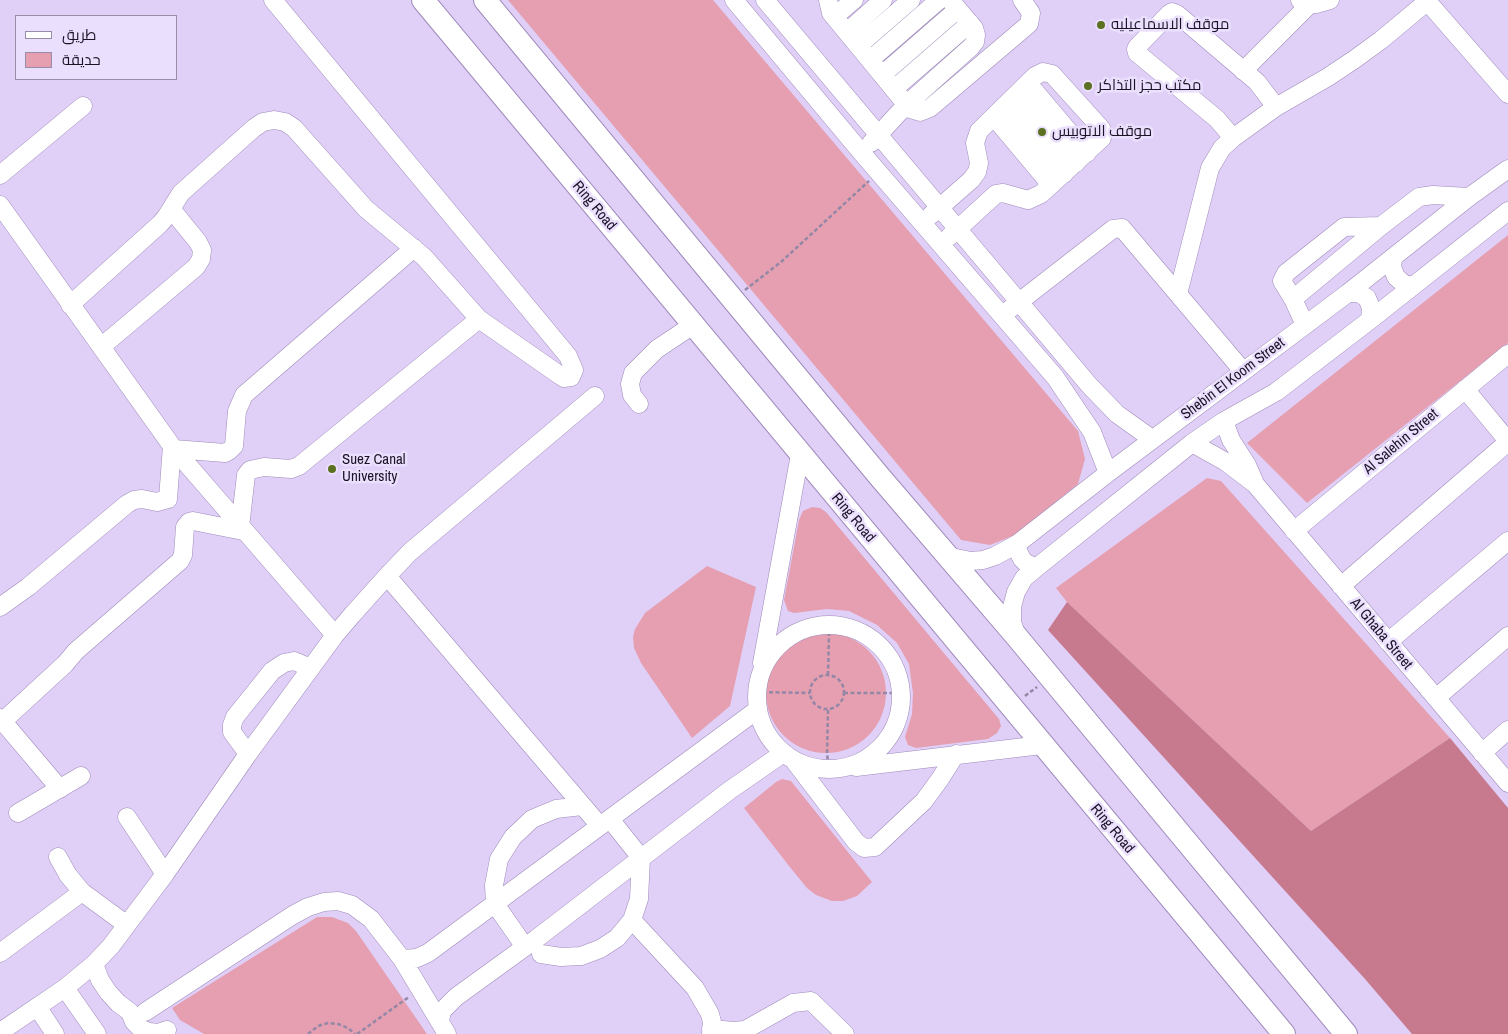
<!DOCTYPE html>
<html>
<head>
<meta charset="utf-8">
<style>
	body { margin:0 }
	#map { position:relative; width:1508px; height:1034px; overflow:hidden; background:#e0d0f8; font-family:"Archivo Narrow",Cairo,sans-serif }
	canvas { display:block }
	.legend { position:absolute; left:15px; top:15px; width:162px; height:65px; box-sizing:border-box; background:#ebdffe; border:1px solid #988da7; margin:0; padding:6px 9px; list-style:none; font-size:15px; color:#1b1325 }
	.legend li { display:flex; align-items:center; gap:10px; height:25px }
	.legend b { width:25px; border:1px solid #988da7 }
</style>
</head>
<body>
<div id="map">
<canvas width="1508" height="1034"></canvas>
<ul class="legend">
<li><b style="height:6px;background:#fff"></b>طريق</li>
<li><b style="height:14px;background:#e59fb0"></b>حديقة</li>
</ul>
</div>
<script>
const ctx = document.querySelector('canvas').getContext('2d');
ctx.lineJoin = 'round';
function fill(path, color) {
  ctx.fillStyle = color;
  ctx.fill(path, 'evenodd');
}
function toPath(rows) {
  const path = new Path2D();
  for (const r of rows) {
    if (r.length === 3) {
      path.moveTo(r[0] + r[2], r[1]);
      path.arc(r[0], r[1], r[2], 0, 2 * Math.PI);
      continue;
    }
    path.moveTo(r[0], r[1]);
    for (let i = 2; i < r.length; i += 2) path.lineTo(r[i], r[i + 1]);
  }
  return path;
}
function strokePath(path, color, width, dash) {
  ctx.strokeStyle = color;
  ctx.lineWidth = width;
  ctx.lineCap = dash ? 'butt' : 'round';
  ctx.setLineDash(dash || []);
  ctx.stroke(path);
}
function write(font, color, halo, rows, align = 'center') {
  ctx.font = font + ' "Archivo Narrow",Cairo,sans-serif';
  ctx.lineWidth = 5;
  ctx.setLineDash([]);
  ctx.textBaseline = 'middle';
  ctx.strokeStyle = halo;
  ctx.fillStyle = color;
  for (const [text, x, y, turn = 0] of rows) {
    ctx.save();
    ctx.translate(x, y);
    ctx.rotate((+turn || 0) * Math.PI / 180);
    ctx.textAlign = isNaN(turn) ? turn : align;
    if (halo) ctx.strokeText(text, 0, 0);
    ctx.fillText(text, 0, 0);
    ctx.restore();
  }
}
fill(toPath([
	[508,0,713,0,1078,431,1085,459,1078,484,1015,535,990,545,961,540],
	[1508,235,1508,343,1307,503,1247,443],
	[1207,478,1221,481,1450,738,1311,831,1067,602,1056,588],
	[812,507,820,508,826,512,999,719,1001,726,997,733,988,739,916,748,908,745,905,737,912,714,913,693,909,664,897,643,877,625,849,611,827,609,794,613,788,611,784,600,799,520,803,511],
	[707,566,756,587,730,706,692,738,641,663,634,648,633,637,635,629,645,613],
	[826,693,60],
	[782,779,791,781,872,882,857,896,843,901,832,901,816,895,807,888,789,866,744,808,776,782],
	[317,917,332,917,348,923,356,931,427,1034,204,1034,180,1020,172,1008]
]), '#e59fb0');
fill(toPath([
	[1067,602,1311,831,1450,738,1508,808,1508,1034,1412,1034,1365,979,1048,630]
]), '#c7798e');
const minor = toPath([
	[734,0,861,152,1055,377,1092,432,1108,473],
	[765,0,1089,385,1117,414,1152,439],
	[828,0,831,13,910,109,920,112,930,108,1029,24,1031,13,1022,0],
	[1300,0,1316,4,1330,0],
	[1427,1,1508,94],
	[834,17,854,0],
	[847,32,883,0],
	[858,46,911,0],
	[870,60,939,0],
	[1243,71,1310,4],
	[882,75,958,9],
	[1028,83,1087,153],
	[894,89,970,23],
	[1016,95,1076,163],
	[1005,106,1064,174],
	[994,117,1051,185],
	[1233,138,1217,119,1137,53,1136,49,1138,46,1169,14,1172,12,1177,14,1257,82,1276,107],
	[871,143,906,105,971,47,975,42,976,35,974,28,950,0],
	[0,175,83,106],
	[0,205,174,449,335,635],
	[931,215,971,180,977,172,979,163,975,143,979,131,1035,76,1043,72,1052,74,1099,126,1102,130,1102,138,1041,194,1028,200,1003,193,996,194,950,236],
	[1393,258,1392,267,1396,277,1404,284,1413,286],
	[1348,293,1359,293,1367,298,1371,308,1370,320],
	[1178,294,1210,168,1222,148,1233,138,1276,107,1328,77,1355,59,1381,40,1429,0],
	[1293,299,1282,281,1286,273,1344,227,1381,226],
	[70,305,160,224,166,217,181,193,254,128,263,122,274,120,285,122,294,128,366,209,424,257,479,319,558,374,564,378,571,377,574,370,568,356,273,0],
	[1010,309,1113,229,1122,228,1243,371],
	[1305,325,1293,299,1381,226,1419,197,1433,195,1469,197],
	[101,347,196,267,201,259,202,250,198,242,172,210],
	[1465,389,1508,441],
	[639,404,632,395,630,384,633,373,657,349,693,325],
	[1224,421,1231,440,1247,465,1254,481],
	[1192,443,1226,462,1255,484,1508,783],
	[174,449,225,453,230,450,234,446,237,411,244,395,414,248],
	[240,527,246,475,250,470,264,467,291,469,299,466,479,319],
	[1294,531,1508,354],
	[1017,544,1017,549,1022,559,1026,563,1036,568],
	[946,556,971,561,983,560,995,556,1017,544,1108,473,1348,293,1469,197,1508,169],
	[387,576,600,826],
	[1341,586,1508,442],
	[0,607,28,587,127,504,134,500,142,499,157,502,168,499,172,446],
	[829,697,72],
	[1017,637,1012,622,1012,607,1016,592,1024,578,1036,568,1192,443,1224,421,1276,392,1370,320,1508,211],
	[1388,642,1508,541],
	[762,663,800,454],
	[1436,698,1508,636],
	[0,718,60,789],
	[3,721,65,664,76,651,180,561,183,555,185,527,189,522,193,521,243,531],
	[1482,753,1508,730],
	[248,754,232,732,232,725,235,717,272,671,284,663,294,661,311,668],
	[795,762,856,842,864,848,875,847,924,801,940,779,956,754],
	[856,767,1042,745],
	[18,813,81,776],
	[127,817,165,874],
	[58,857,68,875,82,892,127,925],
	[632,920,695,988,710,1014,712,1022,711,1034],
	[525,947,495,904,494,885,499,859,513,837,532,819,556,809,582,806],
	[0,953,82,892],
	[541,954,561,957,581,956,600,949,617,938,632,920,639,899,641,858,610,819],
	[402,959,417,958,428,953,757,710],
	[94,964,100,980,108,992,118,1003,130,1012,134,1022,141,1029,149,1032,159,1033,167,1030],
	[65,988,97,1034],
	[38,1008,55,1034],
	[145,1012,293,915,308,907,324,902,338,901,352,905,371,919,402,959,447,1034],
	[440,1021,442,1011,456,997,536,939,730,790,782,754],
	[711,1029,734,1031,745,1030,793,1003,811,1001,845,1034],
	[0,1032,65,988,94,964,111,946,165,874,248,754,335,635,352,615,387,576,410,552,595,396]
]);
const major = toPath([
	[423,0,1284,1034],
	[485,0,879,476,1017,637,1346,1034]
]);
strokePath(minor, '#9e8ab9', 19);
strokePath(major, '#9e8ab9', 24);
strokePath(toPath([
	[745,290,781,262,869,181],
	[827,692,17],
	[828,675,829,633,835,625],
	[756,692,810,693],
	[844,693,901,693],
	[1025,696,1037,687],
	[828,710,827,754,829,770],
	[308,1034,318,1026,328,1023,338,1024,348,1028,355,1034],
	[357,1034,409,997]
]), '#9487a6', 2.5, [4, 2.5]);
strokePath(minor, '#fff', 18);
strokePath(major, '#fff', 22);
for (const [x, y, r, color] of [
	[1101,25,5,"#5b7121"],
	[1088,86,5,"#5b7121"],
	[1042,132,5,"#5b7121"],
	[332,469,5,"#5b7121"]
]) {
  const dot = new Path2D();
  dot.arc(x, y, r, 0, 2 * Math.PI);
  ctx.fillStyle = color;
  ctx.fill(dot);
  strokePath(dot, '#ebdffe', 2);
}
write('15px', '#1b1325', '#ebdffe', [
	["موقف الاسماعيليه",1111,25],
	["مكتب حجز التذاكر",1098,86],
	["موقف الاتوبيس",1052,132],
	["Suez Canal",342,460],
	["University",342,477]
], 'left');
write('15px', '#1b1325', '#ebdffe', [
	["Ring Road",594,206,50],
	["Shebin El Koom Street",1233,379,-37],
	["Al Salehin Street",1401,442,-40],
	["Ring Road",853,518,50],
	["Al Ghaba Street",1381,634,50],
	["Ring Road",1112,829,50]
]);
</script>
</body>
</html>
